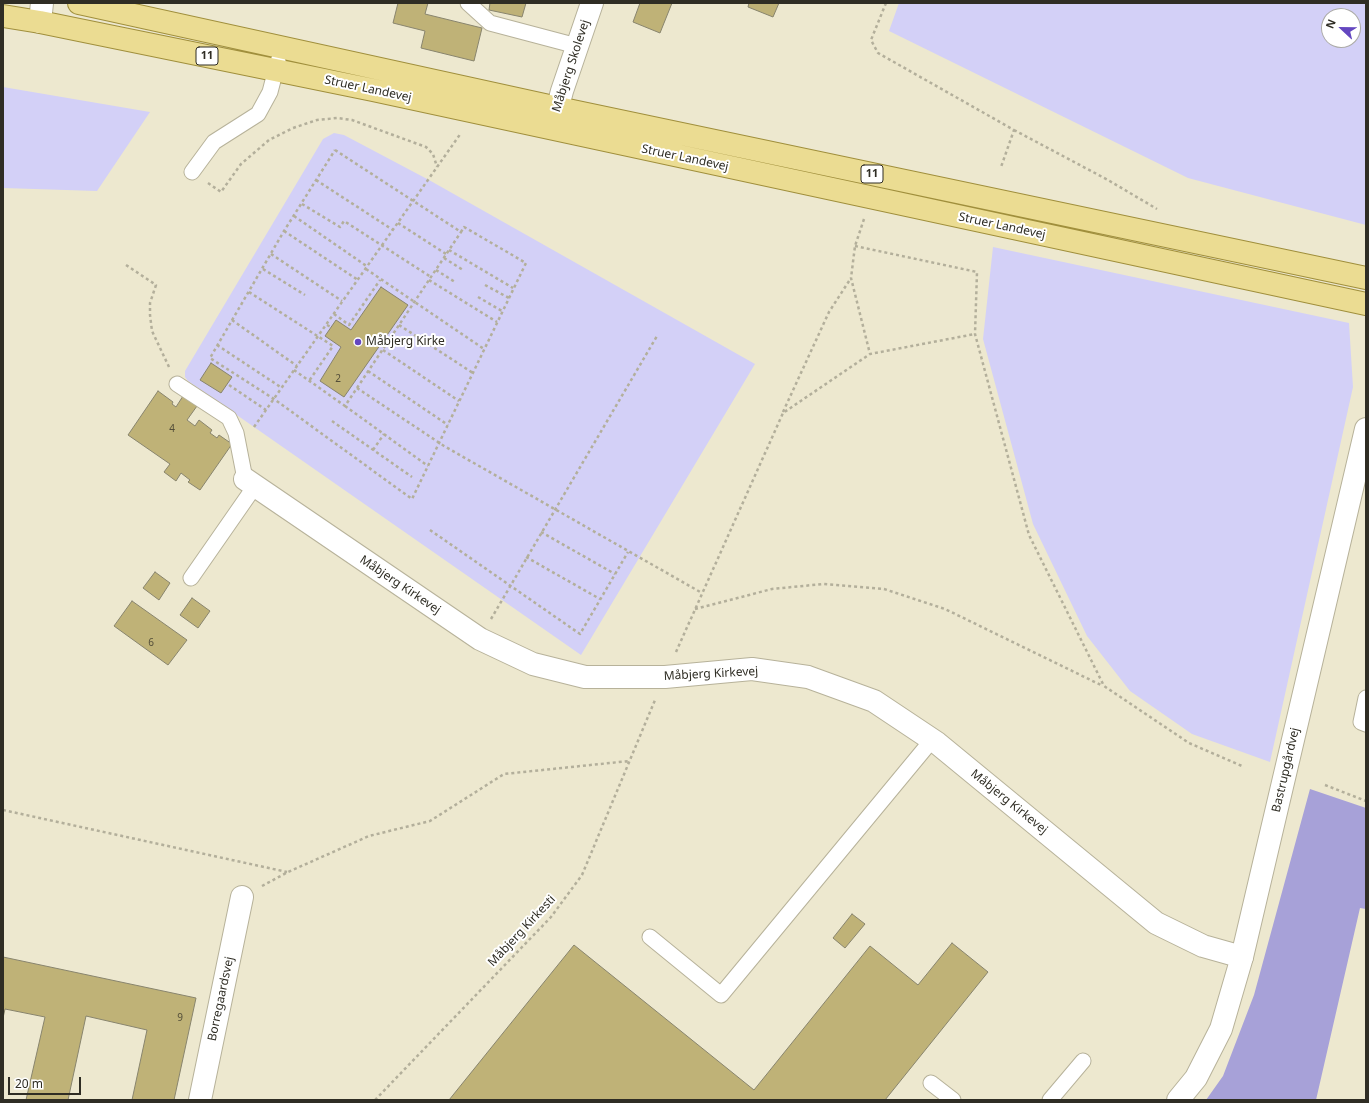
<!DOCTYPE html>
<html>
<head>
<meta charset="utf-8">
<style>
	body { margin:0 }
	#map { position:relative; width:1369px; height:1103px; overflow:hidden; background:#ede8cf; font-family:"Noto Sans",sans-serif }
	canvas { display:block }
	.frame { position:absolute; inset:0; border:4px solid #2f2d24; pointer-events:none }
	.north { position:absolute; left:1321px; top:8px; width:40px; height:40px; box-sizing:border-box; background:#fff; border:1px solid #acaba7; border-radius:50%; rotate:292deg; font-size:11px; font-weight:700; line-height:16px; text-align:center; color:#2f2d24 }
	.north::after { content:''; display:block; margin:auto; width:14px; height:18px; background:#6447c0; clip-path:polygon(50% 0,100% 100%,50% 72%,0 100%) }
	.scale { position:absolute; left:8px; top:1077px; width:73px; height:18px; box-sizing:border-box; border:2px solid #2f2d24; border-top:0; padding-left:5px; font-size:12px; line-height:14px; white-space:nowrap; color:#2f2d24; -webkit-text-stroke:3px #fff; paint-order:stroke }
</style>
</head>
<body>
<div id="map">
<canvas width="1369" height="1103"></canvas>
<div class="frame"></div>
<div class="north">N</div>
<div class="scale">20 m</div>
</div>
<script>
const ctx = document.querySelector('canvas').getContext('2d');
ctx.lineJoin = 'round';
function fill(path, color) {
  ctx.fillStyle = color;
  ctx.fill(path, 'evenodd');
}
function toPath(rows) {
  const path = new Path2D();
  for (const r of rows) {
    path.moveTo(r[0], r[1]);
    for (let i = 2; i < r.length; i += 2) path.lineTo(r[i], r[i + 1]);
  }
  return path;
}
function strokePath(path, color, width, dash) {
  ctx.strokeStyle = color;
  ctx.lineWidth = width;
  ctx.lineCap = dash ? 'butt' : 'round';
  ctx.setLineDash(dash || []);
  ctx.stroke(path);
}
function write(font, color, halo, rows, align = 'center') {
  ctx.font = font + ' "Noto Sans",sans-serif';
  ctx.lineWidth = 4;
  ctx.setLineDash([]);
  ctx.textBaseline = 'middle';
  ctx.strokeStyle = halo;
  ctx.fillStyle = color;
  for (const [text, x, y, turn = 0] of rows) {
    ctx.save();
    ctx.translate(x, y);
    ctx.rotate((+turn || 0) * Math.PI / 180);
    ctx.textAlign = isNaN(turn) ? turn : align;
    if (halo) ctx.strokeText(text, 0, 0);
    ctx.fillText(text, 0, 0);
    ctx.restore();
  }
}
fill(toPath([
	[899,3,1366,3,1366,225,1188,178,889,31],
	[1329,16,1353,16,1353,40,1329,40],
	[3,87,150,112,97,191,3,188],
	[334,133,344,135,429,180,755,364,581,655,188,381,185,377,185,371,323,139],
	[993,247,1349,323,1353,387,1270,762,1192,734,1130,691,1087,636,1033,524,983,339]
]), '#d3d0f7');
fill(toPath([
	[1310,789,1366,808,1366,909,1360,908,1316,1100,1206,1100,1223,1076,1254,995]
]), '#a7a1d8');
const building = toPath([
	[398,3,428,3,425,14,482,28,474,61,421,48,425,31,393,23,398,3],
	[490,3,526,3,522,17,489,10,490,3],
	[640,3,672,3,660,33,633,22,640,3],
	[749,3,779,3,773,17,748,7,749,3],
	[381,287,408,305,344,397,320,381,341,347,325,336,336,320,351,330,381,287],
	[211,363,232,377,221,393,200,380,211,363],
	[158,391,173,402,172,404,176,407,183,396,197,406,187,420,195,426,199,420,212,430,210,433,217,438,219,435,232,444,200,490,188,482,190,480,181,473,176,481,164,472,170,464,128,435,158,391],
	[155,572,170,583,159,600,143,588,155,572],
	[192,598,210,611,198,628,180,615,192,598],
	[132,601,187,640,168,665,114,626,132,601],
	[852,914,865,924,845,948,833,938,852,914],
	[952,943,988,972,885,1100,449,1100,574,945,754,1090,870,946,918,985,952,943],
	[3,957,196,998,174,1100,132,1100,147,1030,86,1016,68,1100,26,1100,45,1017,5,1009,3,1018,3,957]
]);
fill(building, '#bfb277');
strokePath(building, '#88846d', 1);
const service = toPath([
	[468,3,490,23,577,46],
	[192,172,214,142,258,114,270,92,278,61],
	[177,384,229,418,236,433,245,479],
	[191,578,255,486],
	[1366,698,1361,722,1366,724],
	[650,937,721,995,932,740],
	[931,1083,953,1100],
	[1050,1100,1083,1061]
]);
const minor = toPath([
	[40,22,42,3],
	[553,126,562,91,592,3],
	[245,479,480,639,533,664,585,677,665,677,752,669,808,677,874,701,937,743,1156,923,1203,946,1242,957],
	[200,1100,242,897]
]);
const tertiary = toPath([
	[1178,1100,1196,1078,1221,1029,1242,957,1366,429]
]);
const primary = toPath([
	[79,3,558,108,1366,278],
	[3,16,40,22,373,90,1366,304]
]);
strokePath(service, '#b7b29a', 17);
strokePath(minor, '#b7b29a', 24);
strokePath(tertiary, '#b7b29a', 24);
strokePath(primary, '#a08f3c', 24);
strokePath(toPath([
	[886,3,871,40,878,53,1014,130,1001,167],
	[1014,130,1108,180,1157,209],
	[335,150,461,232,464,227,526,263,412,499,274,399,210,358,284,231,335,150],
	[316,180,393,230],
	[208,183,221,192,241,164,269,140,293,128,317,120,337,118,352,120,426,147,433,154,437,167],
	[302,204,340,227,344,221,431,277],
	[294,216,368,267],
	[864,219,855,246,851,278,870,354],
	[398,223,446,254],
	[284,231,358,280],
	[855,246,977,272,975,334,1029,535,1104,686,1189,743,1242,766],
	[449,250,513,288],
	[271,254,342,301],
	[444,258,463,270],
	[126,265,156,285,150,303,150,315,152,331,169,367],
	[263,269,305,295],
	[366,269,484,349],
	[436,270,455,282],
	[429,280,497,322],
	[485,285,509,298],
	[249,292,333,346,309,381],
	[478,297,502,311],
	[334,314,349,325,380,280],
	[232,320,297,366],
	[327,325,331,327],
	[399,325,473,373],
	[217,345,282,388],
	[383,350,459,401],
	[294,370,345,406,357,388,444,446,702,593],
	[368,371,448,425],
	[229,385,266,410],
	[357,388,461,232],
	[345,406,428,466],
	[783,412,829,312,851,278],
	[332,421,412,477],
	[254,427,461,133],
	[373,450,384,434],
	[430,530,580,634,628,552],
	[541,532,615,574],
	[526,557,600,599],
	[695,609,772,589,823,584,884,589,945,609,1103,686],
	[491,619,657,336],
	[676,652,783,413,870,354,975,334],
	[1325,785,1366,801],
	[3,810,287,872],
	[262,886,288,872,369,836,430,821,504,774,629,761],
	[375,1100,551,917,582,875,655,700]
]), '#b3af9b', 2.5, [3, 3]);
strokePath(service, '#fff', 15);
strokePath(minor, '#fff', 22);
strokePath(tertiary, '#fff', 22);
strokePath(primary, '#ebdc92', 22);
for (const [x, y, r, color] of [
	[358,342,4,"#6447c0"]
]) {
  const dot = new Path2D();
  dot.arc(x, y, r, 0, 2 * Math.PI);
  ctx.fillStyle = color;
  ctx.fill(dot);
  strokePath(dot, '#fff', 1.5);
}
write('10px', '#534e39', null, [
	["2",338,379],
	["4",172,429],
	["6",151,643],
	["9",180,1018]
]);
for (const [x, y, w] of [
	[207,56,22],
	[872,174,22]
]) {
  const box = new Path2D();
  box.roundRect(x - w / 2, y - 9, w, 18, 3);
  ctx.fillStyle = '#fff';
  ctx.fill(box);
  strokePath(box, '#2f2d24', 1);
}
write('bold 11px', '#2f2d24', null, [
	["11",207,56],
	["11",872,174]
]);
write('12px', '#2f2d24', '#fff', [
	["Måbjerg Skolevej",571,66,-72],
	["Struer Landevej",368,89,12],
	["Struer Landevej",685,158,12],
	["Struer Landevej",1002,226,12],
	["Måbjerg Kirkevej",400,585,34],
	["Måbjerg Kirkevej",711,674,-3],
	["Bastrupgårdvej",1286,770,-77],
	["Måbjerg Kirkevej",1009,802,39],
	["Måbjerg Kirkesti",522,931,-47],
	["Borregaardsvej",221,999,-78]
]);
write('12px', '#2f2d24', '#fff', [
	["Måbjerg Kirke",366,342]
], 'left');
</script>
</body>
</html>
